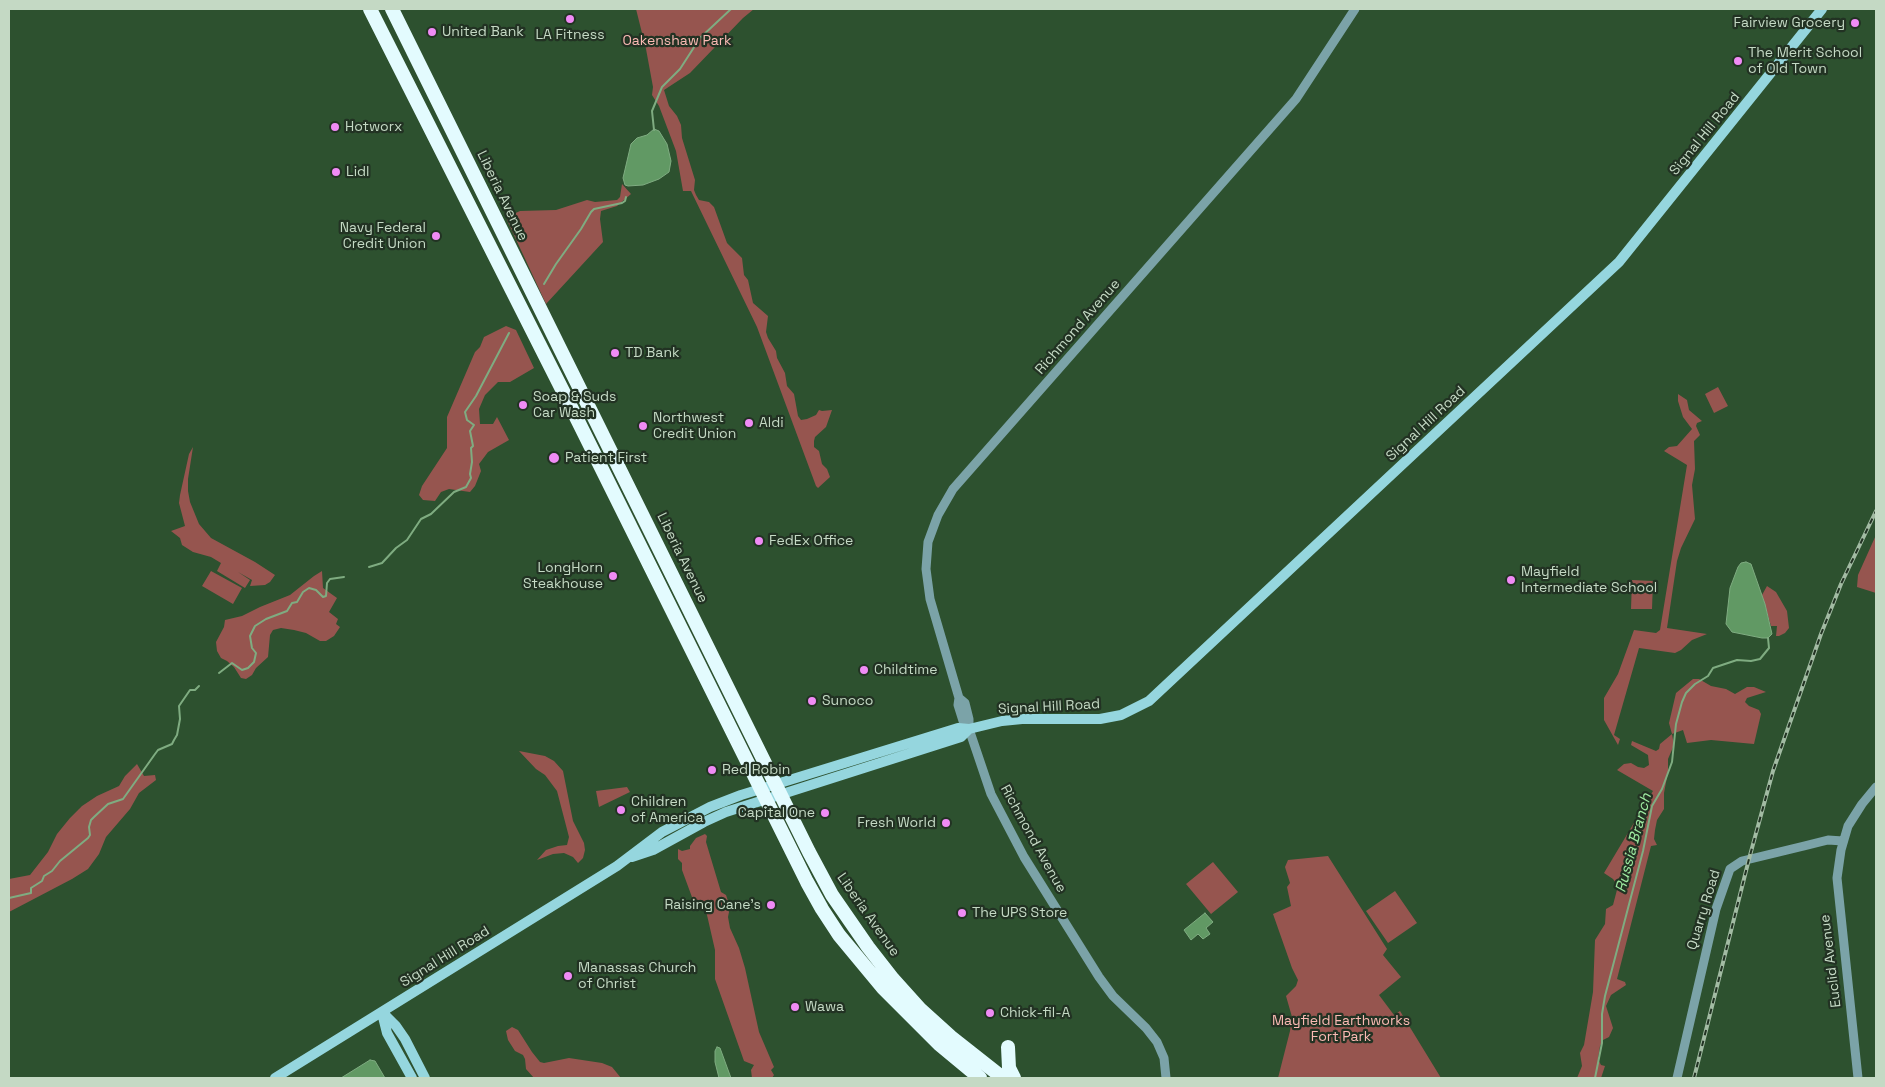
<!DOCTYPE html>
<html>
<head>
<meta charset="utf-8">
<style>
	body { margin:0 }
	#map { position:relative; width:1885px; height:1087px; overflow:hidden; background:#2d512f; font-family:"Space Grotesk",sans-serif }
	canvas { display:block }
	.frame { position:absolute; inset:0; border:10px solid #c4d9c4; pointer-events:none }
</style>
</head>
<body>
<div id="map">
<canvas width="1885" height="1087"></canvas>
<div class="frame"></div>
</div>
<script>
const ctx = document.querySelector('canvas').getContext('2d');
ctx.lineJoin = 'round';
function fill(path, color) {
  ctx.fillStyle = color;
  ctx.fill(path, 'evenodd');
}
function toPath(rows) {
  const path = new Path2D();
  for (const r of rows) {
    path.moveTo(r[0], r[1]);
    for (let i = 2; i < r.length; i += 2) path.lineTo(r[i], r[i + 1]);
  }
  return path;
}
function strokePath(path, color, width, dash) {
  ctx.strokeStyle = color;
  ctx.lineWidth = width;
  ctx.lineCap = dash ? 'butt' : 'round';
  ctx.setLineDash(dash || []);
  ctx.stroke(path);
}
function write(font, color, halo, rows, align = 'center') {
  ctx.font = font + ' "Space Grotesk",sans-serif';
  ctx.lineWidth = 4.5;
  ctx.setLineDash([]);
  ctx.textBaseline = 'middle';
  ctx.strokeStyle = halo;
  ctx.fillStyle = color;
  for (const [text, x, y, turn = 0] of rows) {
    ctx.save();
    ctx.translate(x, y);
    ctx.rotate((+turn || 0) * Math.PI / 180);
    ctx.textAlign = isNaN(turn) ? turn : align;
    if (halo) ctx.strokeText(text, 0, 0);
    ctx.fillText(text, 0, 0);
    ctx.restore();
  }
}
fill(toPath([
	[636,9,754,9,743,18,690,73,664,90,669,106,677,116,681,125,682,138,695,180,694,190,696,195,699,200,709,202,714,207,727,243,742,258,744,275,748,280,753,303,768,316,766,332,768,338,776,351,777,358,785,373,787,386,794,394,798,416,801,420,807,419,816,415,819,410,822,411,832,410,826,427,815,437,814,441,814,447,819,451,822,464,827,469,830,477,818,488,816,486,757,327,691,191,683,191,676,151,659,106,652,95,653,87,646,49],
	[622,184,631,194,617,206,601,211,600,219,603,242,546,304,507,220,509,216,520,211,556,210,587,200,595,202,617,200,620,197],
	[506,326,516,330,534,368,510,382,498,382,485,395,479,409,480,424,493,424,497,417,509,440,488,452,479,464,481,471,475,486,470,492,449,489,441,492,435,501,423,500,419,495,422,486,447,448,447,417,475,352,480,347,484,337],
	[1718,387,1728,406,1714,413,1705,394],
	[1678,394,1687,400,1689,410,1702,421,1697,423,1696,426,1700,435,1694,441,1695,469,1692,485,1695,519,1681,548,1677,561,1667,628,1707,634,1692,640,1681,650,1675,653,1639,648,1614,735,1620,739,1618,745,1604,720,1604,698,1618,674,1634,630,1656,633,1660,630,1687,465,1664,451,1669,447,1677,446,1692,429,1683,417,1678,401],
	[193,447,188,479,188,491,190,502,199,524,211,538,255,562,275,575,270,582,265,585,250,586,252,580,238,572,250,580,245,588,217,571,221,563,211,557,193,552,182,545,180,538,171,531,185,526,179,503,180,495,189,454],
	[1876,535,1876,593,1857,587,1858,575],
	[211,571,242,588,233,604,202,586],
	[322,571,323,588,337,598,329,612,338,619,336,624,340,627,334,636,326,641,320,641,306,633,294,630,281,628,273,630,270,635,268,657,256,668,252,675,246,679,241,678,234,667,227,661,221,658,217,651,216,642,224,627,225,620,242,616,260,607,290,595,314,576],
	[1632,580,1653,581,1652,609,1631,609],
	[1767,586,1776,592,1787,611,1789,628,1785,633,1779,636,1776,636,1777,626,1771,626,1762,595],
	[1693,679,1699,679,1711,686,1726,689,1735,694,1747,687,1754,687,1766,692,1747,698,1745,702,1749,706,1759,710,1761,714,1754,744,1711,740,1687,743,1683,730,1672,734,1674,745,1668,759,1668,772,1664,793,1664,809,1657,820,1655,830,1654,839,1657,845,1651,846,1617,979,1625,982,1626,985,1611,995,1606,1006,1613,1028,1609,1037,1603,1040,1600,1046,1598,1059,1601,1065,1605,1066,1601,1078,1577,1078,1582,1066,1580,1053,1584,1045,1593,992,1595,940,1605,924,1606,909,1613,905,1618,886,1613,879,1604,873,1653,791,1617,770,1624,764,1631,763,1638,767,1644,768,1649,765,1648,755,1631,745,1632,741,1656,751,1659,749,1660,744,1672,734,1669,723,1676,693],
	[519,751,545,756,554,761,563,771,573,821,584,843,585,850,583,858,578,863,573,857,564,853,553,854,537,860,546,850,558,846,567,845,569,837,557,791,545,775,536,769],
	[137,764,144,776,155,775,156,780,139,793,130,809,106,837,99,854,88,869,72,879,9,912,9,879,30,875,48,852,57,834,70,818,82,806,97,796,119,786,125,776],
	[627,787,630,792,599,807,596,791],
	[705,834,707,836,706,842,721,892,726,895,730,907,728,917,730,928,739,948,745,968,759,1032,774,1067,771,1070,774,1075,772,1078,752,1078,751,1070,754,1065,744,1061,715,979,715,950,707,915,704,909,699,910,696,908,682,870,682,863,678,859,678,849,682,851,690,849,690,846,696,838],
	[1328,856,1387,949,1383,955,1401,977,1379,995,1394,1015,1400,1011,1441,1078,1278,1078,1290,1031,1292,1017,1286,996,1296,986,1298,980,1292,968,1273,914,1291,906,1287,887,1290,883,1285,867,1288,860],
	[1213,862,1238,892,1211,914,1186,884],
	[1395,891,1417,923,1388,943,1366,911],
	[512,1027,518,1030,532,1052,540,1062,544,1063,569,1058,602,1063,612,1067,621,1078,534,1078,526,1069,525,1059,523,1055,515,1051,508,1040,506,1031]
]), '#96554f');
const water = toPath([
	[654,129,659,131,667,144,671,161,669,172,659,179,643,185,628,186,625,185,623,178,631,144,637,138,647,135,654,129],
	[1746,562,1751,564,1765,604,1772,634,1768,638,1762,638,1732,632,1726,624,1730,588,1738,567,1741,563,1746,562],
	[1205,913,1213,922,1206,928,1210,934,1203,939,1198,934,1191,940,1184,930,1205,913],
	[717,1047,720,1048,731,1078,719,1078,715,1062,715,1051,717,1047],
	[370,1060,375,1061,385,1078,341,1078,370,1060]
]);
fill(water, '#619964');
strokePath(water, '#7fac81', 1);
strokePath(toPath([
	[654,130,652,111,662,87,680,69,700,38,731,9],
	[544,284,556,264,581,229,591,212,594,209,622,203,625,201,626,197],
	[369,567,382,563,396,548,407,540,421,519,431,514,454,492,466,487,471,478,470,474,472,462,471,448,473,446,470,431,474,425,467,420,465,412,476,396,509,333],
	[219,673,232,663,242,670,248,668,254,662,256,653,252,648,250,636,255,626,266,619,287,611,292,603,297,602,303,592,309,588,316,590,323,597,326,596,327,583,330,579,344,577],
	[9,898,31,893,31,888,42,881,44,876,52,871,60,861,88,838,90,835,89,827,91,820,94,817,108,804,123,799,155,754,158,750,172,744,174,740,177,735,180,719,179,706,190,690,195,690,199,686],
	[1595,1078,1602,1043,1602,1014,1605,996,1643,851,1652,806,1662,789,1672,762,1676,724,1682,702,1686,693,1695,684,1708,676,1713,668,1737,660,1751,661,1760,659,1769,648,1768,638]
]), '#7fac81', 2);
strokePath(toPath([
	[959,698,965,703,969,719,969,729],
	[1166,1078,1164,1058,1157,1042,1146,1028,1113,996,1099,977,1024,857,991,794,969,729,963,721,958,705,959,698,930,599,926,569,928,542,938,515,953,489,1296,99,1355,9],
	[1677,1078,1716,909,1730,869,1742,861,1804,846,1828,840,1843,841],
	[1858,1078,1837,878,1841,850,1848,826,1862,804,1876,787]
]), '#7ba3a8', 9);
strokePath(toPath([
	[632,857,653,850,704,822,726,812,961,737,969,729],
	[382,1012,396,1026,405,1039,425,1078],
	[382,1013,387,1033,412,1078],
	[275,1078,617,866,662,832,710,807,741,795,958,728,969,729,1002,721,1022,719,1100,719,1121,715,1149,701,1619,262,1822,9]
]), '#95d6de', 10);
strokePath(toPath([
	[370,9,577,419,807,882,822,909,839,935,883,988,939,1044,980,1078],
	[392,9,809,852,832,895,868,947,893,979,920,1009,951,1037,1003,1078],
	[1008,1047,1009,1068,1014,1078]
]), '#e3fbfe', 14);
const rail = toPath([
	[1694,1078,1749,859,1773,771,1821,634,1841,584,1876,511]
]);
strokePath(rail, '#a2bba3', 4);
strokePath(rail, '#223223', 2, [5.5]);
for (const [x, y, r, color] of [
	[570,19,5,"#f08bf5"],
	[1855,23,5,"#f08bf5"],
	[432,32,5,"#f08bf5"],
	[1738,61,5,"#f08bf5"],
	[335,127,5,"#f08bf5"],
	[336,172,5,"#f08bf5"],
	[436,236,5,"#f08bf5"],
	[615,353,5,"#f08bf5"],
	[523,405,5,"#f08bf5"],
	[749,423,5,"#f08bf5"],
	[643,426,5,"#f08bf5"],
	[554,458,6,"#f08bf5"],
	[759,541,5,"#f08bf5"],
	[613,576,5,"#f08bf5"],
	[1511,580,5,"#f08bf5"],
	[864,670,5,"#f08bf5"],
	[812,701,5,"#f08bf5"],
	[712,770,5,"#f08bf5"],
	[621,810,5,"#f08bf5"],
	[825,813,5,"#f08bf5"],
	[946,823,5,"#f08bf5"],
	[771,905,5,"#f08bf5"],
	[962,913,5,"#f08bf5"],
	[568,976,5,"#f08bf5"],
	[795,1007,5,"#f08bf5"],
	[990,1013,5,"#f08bf5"]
]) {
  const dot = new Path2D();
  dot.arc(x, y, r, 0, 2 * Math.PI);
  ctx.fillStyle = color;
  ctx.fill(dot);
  strokePath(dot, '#223223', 2);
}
write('14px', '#c4d9c4', '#223223', [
	["Fairview Grocery",1845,23,"right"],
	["United Bank",442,32],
	["LA Fitness",570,35,"center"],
	["The Merit School",1748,53],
	["of Old Town",1748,69],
	["Hotworx",345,127],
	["Lidl",346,172],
	["Navy Federal",426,228,"right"],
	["Credit Union",426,244,"right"],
	["TD Bank",625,353],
	["Soap & Suds",533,397],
	["Car Wash",533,413],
	["Northwest",653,418],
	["Credit Union",653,434],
	["Aldi",759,423],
	["Patient First",565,458],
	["FedEx Office",769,541],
	["LongHorn",603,568,"right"],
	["Steakhouse",603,584,"right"],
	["Mayfield",1521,572],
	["Intermediate School",1521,588],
	["Childtime",874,670],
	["Sunoco",822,701],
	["Red Robin",722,770],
	["Children",631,802],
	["of America",631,818],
	["Capital One",815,813,"right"],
	["Fresh World",936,823,"right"],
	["Raising Cane's",761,905,"right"],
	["The UPS Store",972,913],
	["Manassas Church",578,968],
	["of Christ",578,984],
	["Wawa",805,1007],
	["Chick-fil-A",1000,1013]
], 'left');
write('14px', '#fbbab4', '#223223', [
	["Oakenshaw Park",677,41],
	["Mayfield Earthworks",1341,1021],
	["Fort Park",1341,1037]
]);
write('14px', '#c4d9c4', '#223223', [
	["Signal Hill Road",1705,134,-51],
	["Liberia Avenue",502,196,64],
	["Richmond Avenue",1078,327,-49],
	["Signal Hill Road",1426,424,-43],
	["Liberia Avenue",682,558,64],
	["Signal Hill Road",1049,707,-3],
	["Richmond Avenue",1033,839,61],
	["Quarry Road",1704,910,-73],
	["Liberia Avenue",868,915,55],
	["Signal Hill Road",445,957,-32],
	["Euclid Avenue",1831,961,-97]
]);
write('italic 15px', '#9feda2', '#223223', [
	["Russia Branch",1634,843,-75]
]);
</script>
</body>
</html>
